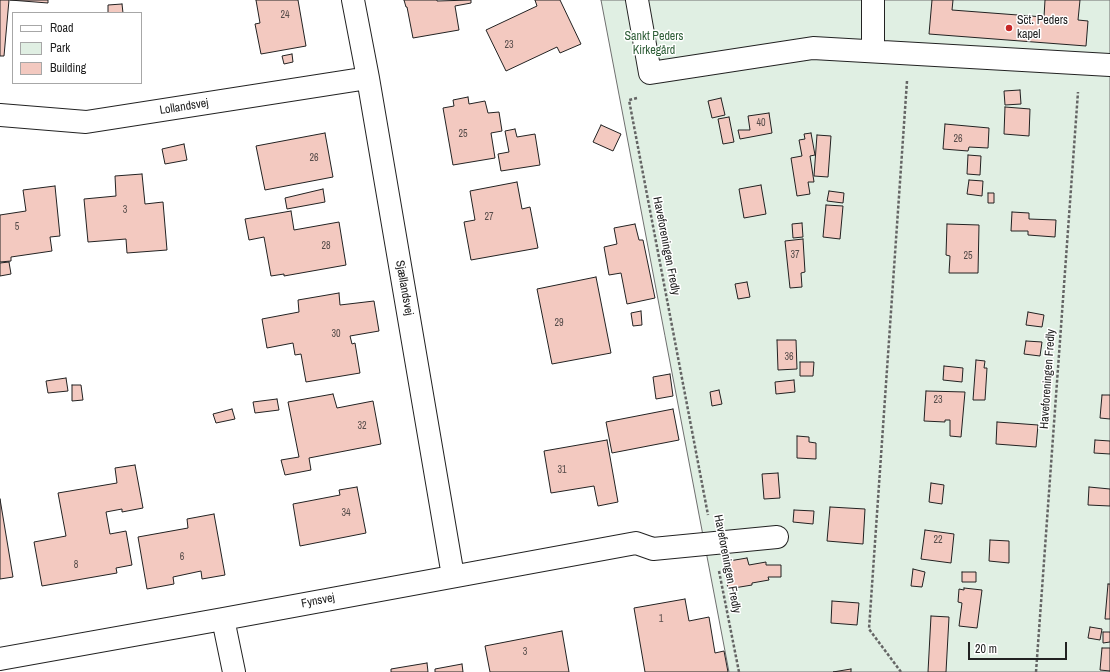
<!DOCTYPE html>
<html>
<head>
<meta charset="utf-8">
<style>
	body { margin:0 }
	#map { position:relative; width:1110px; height:672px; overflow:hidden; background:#fff; font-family:"Archivo Narrow",sans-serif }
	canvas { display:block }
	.legend { position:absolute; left:12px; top:12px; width:130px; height:72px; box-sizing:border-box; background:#fff; border:1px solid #a7a7a7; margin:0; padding:5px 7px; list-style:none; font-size:12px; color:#222 }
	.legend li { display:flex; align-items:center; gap:8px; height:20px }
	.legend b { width:20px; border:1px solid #a7a7a7 }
	.scale { position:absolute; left:968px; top:642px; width:99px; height:18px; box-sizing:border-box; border:2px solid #222; border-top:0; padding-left:5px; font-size:12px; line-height:14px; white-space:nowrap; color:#222; -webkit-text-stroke:3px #fff; paint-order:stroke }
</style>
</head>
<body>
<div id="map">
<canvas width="1110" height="672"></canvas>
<ul class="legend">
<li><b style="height:5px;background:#fff"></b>Road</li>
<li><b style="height:11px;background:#e0efe3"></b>Park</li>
<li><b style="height:11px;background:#f3c9c0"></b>Building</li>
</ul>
<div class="scale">20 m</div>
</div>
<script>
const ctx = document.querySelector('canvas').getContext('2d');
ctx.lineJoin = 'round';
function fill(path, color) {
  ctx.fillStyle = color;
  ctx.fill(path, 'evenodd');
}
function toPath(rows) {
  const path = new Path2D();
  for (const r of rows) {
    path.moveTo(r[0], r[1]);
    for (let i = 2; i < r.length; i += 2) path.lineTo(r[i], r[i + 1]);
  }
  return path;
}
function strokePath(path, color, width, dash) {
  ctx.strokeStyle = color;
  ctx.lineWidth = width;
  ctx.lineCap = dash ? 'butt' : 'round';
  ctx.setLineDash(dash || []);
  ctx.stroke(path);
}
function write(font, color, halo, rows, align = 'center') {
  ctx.font = font + ' "Archivo Narrow",sans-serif';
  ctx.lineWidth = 3;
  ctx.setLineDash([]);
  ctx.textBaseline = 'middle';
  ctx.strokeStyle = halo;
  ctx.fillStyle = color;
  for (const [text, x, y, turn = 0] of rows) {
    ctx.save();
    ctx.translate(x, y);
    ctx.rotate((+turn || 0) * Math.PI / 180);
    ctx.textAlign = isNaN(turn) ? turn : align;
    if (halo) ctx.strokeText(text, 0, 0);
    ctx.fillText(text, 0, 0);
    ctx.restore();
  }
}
const green = toPath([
	[601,0,1110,0,1110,672,729,672,601,0]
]);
fill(green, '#e0efe3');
strokePath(green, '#6f6f6f', 1);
const building = toPath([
	[0,0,9,0,4,56,0,56,0,0],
	[10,0,48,0,48,3,10,0],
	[256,0,298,0,306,46,261,54,255,24,260,23,256,0],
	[404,0,437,0,437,1,471,0,471,3,455,6,459,30,413,38,407,7,406,7,404,0],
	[535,0,560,0,581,44,560,53,557,47,506,71,486,30,537,6,535,0],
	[932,0,953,0,952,10,1044,17,1045,0,1080,0,1078,20,1088,21,1086,46,929,34,932,0],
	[122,4,123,13,108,13,108,5,122,4],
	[292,54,293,62,284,64,282,56,292,54],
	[1020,90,1021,104,1005,105,1004,91,1020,90],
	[468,97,469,104,485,101,488,113,499,112,502,131,491,133,495,158,453,165,443,108,454,106,453,100,468,97],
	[721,98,725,115,712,118,708,101,721,98],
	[1005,107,1030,109,1029,136,1004,134,1005,107],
	[769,113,772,133,740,139,738,130,750,130,748,116,769,113],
	[729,117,734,142,723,144,718,119,729,117],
	[945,124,989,128,988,148,969,147,968,151,943,149,945,124],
	[601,125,621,134,613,151,593,142,601,125],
	[515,129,517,137,535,134,540,165,501,171,498,154,509,152,505,131,515,129],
	[325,133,333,177,265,190,256,146,325,133],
	[811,133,815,155,810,156,814,182,808,182,810,194,797,196,791,158,802,156,799,140,805,139,804,134,811,133],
	[817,135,831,136,828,177,814,176,817,135],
	[184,144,187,160,165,164,162,149,184,144],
	[968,155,981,156,980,175,967,174,968,155],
	[142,174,145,204,163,202,167,250,127,253,126,239,88,242,84,199,116,196,115,176,142,174],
	[969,180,983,181,982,196,967,194,969,180],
	[517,182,522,209,530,207,538,248,471,260,464,222,475,220,470,191,517,182],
	[761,185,766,214,744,218,739,189,761,185],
	[55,186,60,236,50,237,52,251,11,257,11,261,0,262,0,215,26,211,23,190,55,186],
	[323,189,325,202,287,209,285,198,323,189],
	[829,191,844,193,843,203,827,201,829,191],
	[988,193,994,193,994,203,988,203,988,193],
	[826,205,843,206,840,239,823,237,826,205],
	[291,211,294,230,339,222,346,265,284,276,284,274,271,276,264,237,249,240,245,219,291,211],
	[1012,212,1029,213,1029,219,1056,220,1055,237,1028,235,1028,231,1011,231,1012,212],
	[802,223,803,237,793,238,792,224,802,223],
	[635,224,639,240,643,240,655,298,627,304,621,273,609,275,604,247,617,244,614,228,635,224],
	[947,224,979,225,978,273,949,273,950,256,946,255,947,224],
	[803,239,805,272,801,273,802,287,790,288,785,241,803,239],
	[9,262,11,274,0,276,0,263,9,262],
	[596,277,611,353,552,364,537,289,596,277],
	[747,282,750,297,738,299,735,284,747,282],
	[339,293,340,305,374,301,379,331,350,336,352,344,355,343,360,373,306,382,301,354,295,355,293,343,267,348,262,319,299,312,298,300,339,293],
	[641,311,642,325,633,326,631,313,641,311],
	[1028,312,1044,315,1042,327,1026,325,1028,312],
	[777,340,796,340,797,369,778,370,777,340],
	[1026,341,1042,342,1040,356,1024,354,1026,341],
	[976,360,985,361,984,368,987,368,985,400,973,400,976,360],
	[800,362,814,362,813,376,800,376,800,362],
	[944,366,963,368,962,382,943,380,944,366],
	[670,374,673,396,656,399,653,377,670,374],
	[66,378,68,391,48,393,46,381,66,378],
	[794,380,795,392,776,394,775,382,794,380],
	[72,385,81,385,83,400,72,401,72,385],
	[719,390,722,404,712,406,710,392,719,390],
	[926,391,965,392,961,437,950,436,950,420,945,420,945,422,924,421,926,391],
	[333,394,337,408,373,401,381,444,309,458,311,470,285,475,281,460,299,457,288,402,333,394],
	[1102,395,1110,395,1110,419,1100,418,1102,395],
	[277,399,279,410,255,413,253,402,277,399],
	[232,409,235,419,216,423,213,414,232,409],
	[673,409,679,440,612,453,606,422,673,409],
	[997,422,1038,425,1036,447,996,444,997,422],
	[797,436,809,437,809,442,816,443,816,459,797,458,797,436],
	[607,440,618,502,598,506,594,486,551,493,544,451,607,440],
	[1095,440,1110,441,1110,454,1094,453,1095,440],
	[135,465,143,508,122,512,122,509,106,512,110,534,126,531,132,565,116,568,117,573,42,586,34,542,66,536,58,493,117,483,115,468,135,465],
	[778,473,780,498,764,499,762,474,778,473],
	[931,483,944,485,942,504,929,502,931,483],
	[357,487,366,533,300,546,293,504,340,495,339,490,357,487],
	[1089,487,1110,489,1110,506,1088,505,1089,487],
	[0,499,13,577,0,579,0,499],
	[830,507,865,509,863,544,827,541,830,507],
	[794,510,814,511,813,524,793,522,794,510],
	[214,514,225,575,202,579,201,571,173,577,174,584,147,589,138,537,188,528,187,519,214,514],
	[925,530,954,534,951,563,921,559,925,530],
	[990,540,1009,541,1009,563,989,561,990,540],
	[747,558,749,565,766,562,766,565,781,565,781,577,768,577,769,580,752,583,752,585,728,589,723,562,747,558],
	[913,569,925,572,922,587,911,586,913,569],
	[962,572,976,572,976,582,962,582,962,572],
	[1108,584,1110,584,1110,619,1105,619,1108,584],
	[964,588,982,590,977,628,959,626,962,603,958,602,959,589,964,590,964,588],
	[685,599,689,621,709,617,715,653,724,651,728,672,645,672,634,608,685,599],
	[832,601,859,603,857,625,831,623,832,601],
	[931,616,949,617,946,672,928,672,931,616],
	[1090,627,1102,629,1100,640,1088,638,1090,627],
	[562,631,569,672,490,672,485,646,562,631],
	[1103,632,1110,632,1110,642,1103,643,1103,632],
	[1102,648,1110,648,1110,671,1100,670,1102,648],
	[427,663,428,672,391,672,391,669,427,663],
	[462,664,463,672,435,672,435,669,462,664],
	[851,669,851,672,833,672,851,669]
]);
fill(building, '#f3c9c0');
strokePath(building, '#222', 1);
const minor = toPath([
	[353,0,368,78,453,576],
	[637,0,650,73,813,48,1110,65],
	[873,51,873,0],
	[0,115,86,122,368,78],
	[223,619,234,672],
	[0,659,223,619,636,543,653,549,777,537]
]);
strokePath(minor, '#222', 24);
strokePath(toPath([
	[637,98,629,100,708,515],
	[719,571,739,672],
	[901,672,869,629,907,81],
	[1036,672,1078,92]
]), '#646464', 2.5, [3, 2]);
strokePath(minor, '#fff', 22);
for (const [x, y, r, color] of [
	[1009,28,4,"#c62828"]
]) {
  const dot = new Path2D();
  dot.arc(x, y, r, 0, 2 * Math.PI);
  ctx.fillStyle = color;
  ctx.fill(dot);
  strokePath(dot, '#fff', 1.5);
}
write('10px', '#564c4a', null, [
	["24",285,15],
	["23",509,45],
	["40",761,123],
	["25",463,134],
	["26",958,139],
	["26",314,158],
	["3",125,210],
	["27",489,217],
	["5",17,227],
	["28",326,246],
	["37",795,255],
	["25",968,256],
	["29",559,323],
	["30",336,334],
	["36",789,357],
	["23",938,400],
	["32",362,426],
	["31",562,470],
	["34",346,513],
	["22",938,540],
	["6",182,557],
	["8",76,565],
	["1",661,619],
	["3",525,652]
]);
write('12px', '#222', '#fff', [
	["Sct. Peders",1017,21],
	["kapel",1017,35]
], 'left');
write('12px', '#2f5e38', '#fff', [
	["Sankt Peders",654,37],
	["Kirkegård",654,51]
]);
write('12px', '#222', '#fff', [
	["Lollandsvej",184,107,-9],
	["Haveforeningen Fredly",666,246,79],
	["Sjællandsvej",404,288,80],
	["Haveforeningen Fredly",1048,379,-86],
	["Haveforeningen Fredly",727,564,79],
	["Fynsvej",318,601,-11]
]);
</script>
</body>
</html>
